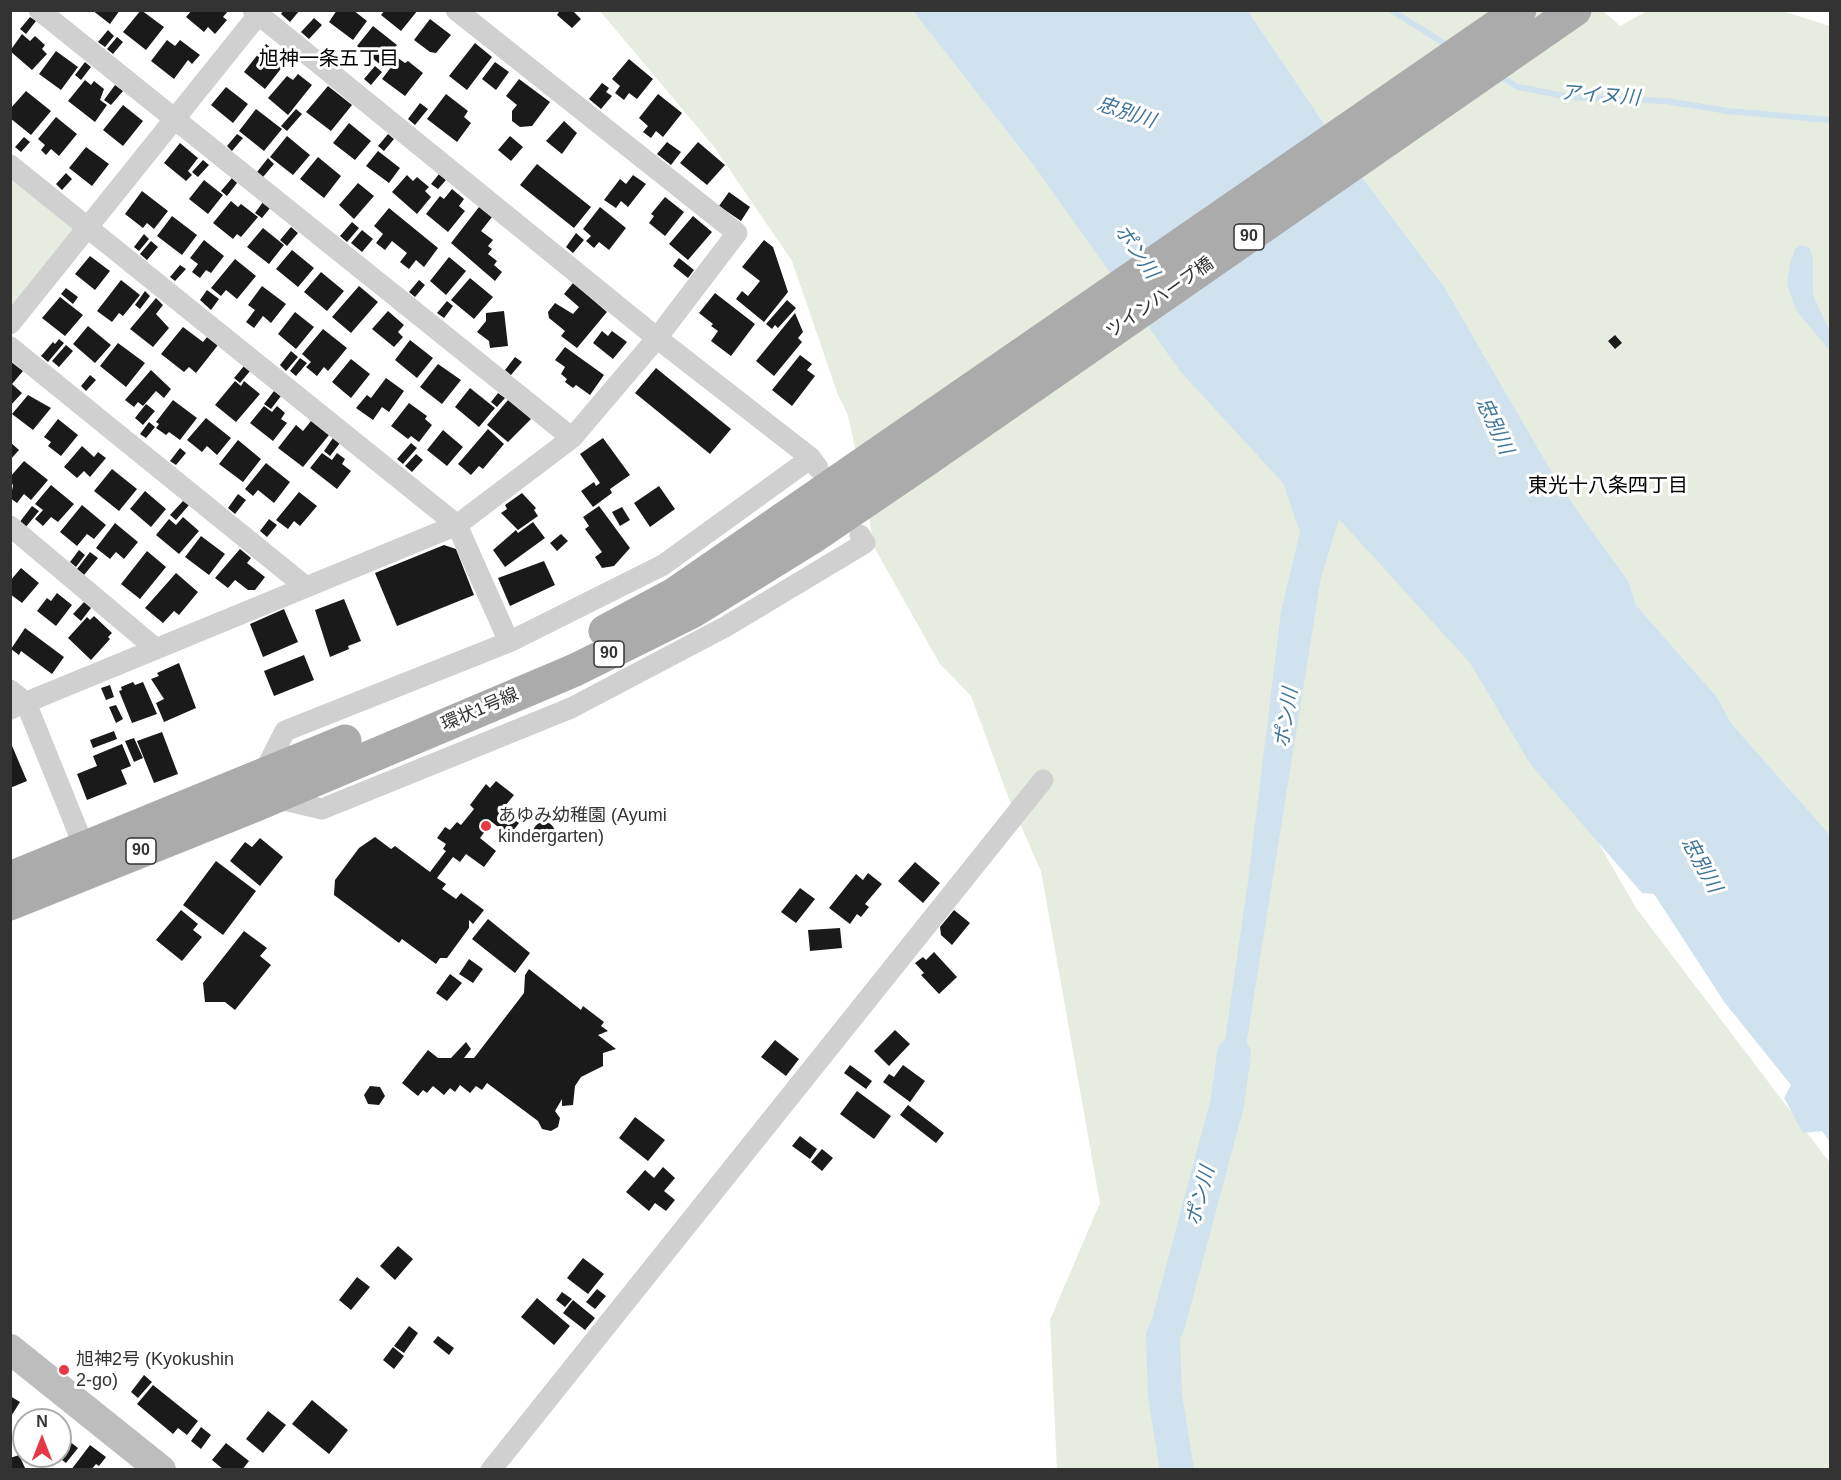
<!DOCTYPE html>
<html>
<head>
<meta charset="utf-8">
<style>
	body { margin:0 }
	#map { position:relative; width:1841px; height:1480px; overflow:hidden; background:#fff; font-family:Helvetica,sans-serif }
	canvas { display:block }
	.frame { position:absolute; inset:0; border:12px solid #333; pointer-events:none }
	.north { position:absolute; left:12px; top:1408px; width:60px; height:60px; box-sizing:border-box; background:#fff; border:2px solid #adadad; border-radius:50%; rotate:0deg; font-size:16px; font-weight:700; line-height:24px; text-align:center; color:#333 }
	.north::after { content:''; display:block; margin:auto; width:21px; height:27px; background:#e63946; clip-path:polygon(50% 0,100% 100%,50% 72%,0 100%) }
</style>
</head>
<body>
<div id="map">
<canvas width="1841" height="1480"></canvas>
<div class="frame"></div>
<div class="north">N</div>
</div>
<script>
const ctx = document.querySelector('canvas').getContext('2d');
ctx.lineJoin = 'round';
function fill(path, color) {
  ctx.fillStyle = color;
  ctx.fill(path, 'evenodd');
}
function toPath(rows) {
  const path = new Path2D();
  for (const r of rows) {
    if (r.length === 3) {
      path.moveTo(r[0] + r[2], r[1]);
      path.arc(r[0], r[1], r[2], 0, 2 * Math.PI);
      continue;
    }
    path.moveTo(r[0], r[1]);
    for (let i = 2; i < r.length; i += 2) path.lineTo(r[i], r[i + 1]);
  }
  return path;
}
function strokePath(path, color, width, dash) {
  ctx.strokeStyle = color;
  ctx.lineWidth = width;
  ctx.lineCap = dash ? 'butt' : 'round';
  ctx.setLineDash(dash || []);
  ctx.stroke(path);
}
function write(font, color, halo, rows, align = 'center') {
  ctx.font = font + ' Helvetica,"Noto Sans JP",sans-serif';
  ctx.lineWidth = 6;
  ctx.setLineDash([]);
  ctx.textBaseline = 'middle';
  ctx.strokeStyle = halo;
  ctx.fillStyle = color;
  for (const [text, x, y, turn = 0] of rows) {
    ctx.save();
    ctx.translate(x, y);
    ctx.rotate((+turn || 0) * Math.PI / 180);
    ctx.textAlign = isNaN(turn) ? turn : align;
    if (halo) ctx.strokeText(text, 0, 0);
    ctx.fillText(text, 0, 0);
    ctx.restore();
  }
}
fill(toPath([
	[1602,10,1620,26,1647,11,1779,10,1830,26,1830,835,1731,723,1717,697,1636,605,1629,582,1560,486,1445,288,1342,150,1248,11],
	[600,11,913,11,1037,170,1131,299,1459,600,1636,908,1830,1163,1830,1469,1057,1469,1050,1320,1100,1203,1041,871,1009,799,971,696,940,664,874,547,863,481,847,413,838,395,792,261,715,148],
	[11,165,87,227,11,324]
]), '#e6ecdf');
fill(toPath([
	[913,11,1248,11,1342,150,1445,288,1560,486,1629,582,1636,605,1717,697,1731,723,1830,835,1830,1142,1822,1131,1803,1133,1784,1098,1791,1085,1725,1003,1654,894,1642,893,1531,765,1470,663,1339,519,1321,577,1237,1102,1217,1095,1248,882,1281,612,1300,532,1283,483,1180,371,1037,170],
	[1800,245,1810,248,1813,260,1813,295,1830,332,1830,351,1796,310,1787,284,1790,264,1795,249]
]), '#cfe2ee');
strokePath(toPath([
	[1391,10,1450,47],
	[1498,75,1518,87,1570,97,1666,101,1728,111,1830,120]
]), '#cfe2ee', 6);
strokePath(toPath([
	[1177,1470,1165,1396,1163,1336,1168,1325,1227,1104,1234,1054]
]), '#cfe2ee', 34);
fill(toPath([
	[92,10,120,10,110,24],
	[141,10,164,27,146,50,123,32],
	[192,10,229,10,223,17,227,20,215,34,208,27,204,32,186,17],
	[284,10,300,10,290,22,281,14],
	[337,10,353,10,367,21,353,40,329,22],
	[385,10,418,10,401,31,381,15],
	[560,10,572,10,581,19,572,28,557,15],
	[30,17,36,21,26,34,20,29],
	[314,18,322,25,309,39,301,32],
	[430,19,451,35,436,53,430,52,414,40],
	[373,26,397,45,381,65,357,46],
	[108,30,114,36,105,47,98,42],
	[22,34,30,41,35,36,45,45,42,49,47,54,32,70,10,51],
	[117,37,123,42,113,54,107,49],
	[167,40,175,46,180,40,200,55,192,64,188,60,174,79,151,61],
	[475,43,492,57,467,90,449,76],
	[266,44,287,61,265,89,244,72],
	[56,51,78,67,61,90,39,74],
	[398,58,405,63,408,61,423,73,405,96,382,79],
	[629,59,653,79,637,99,629,93,624,100,615,93,620,86,612,79],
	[85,62,91,67,81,80,75,75],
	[495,62,509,72,496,90,482,79],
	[375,66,382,72,371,85,364,79],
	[298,74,312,85,288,115,268,98,287,76,293,80],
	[519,79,550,102,532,126,520,127,512,121,512,111,517,105,506,96],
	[85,80,91,85,94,81,104,89,100,100,107,105,95,122,68,101],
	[602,83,609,88,606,92,612,96,601,109,589,99],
	[115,85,123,91,111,105,104,100],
	[328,86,352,105,331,131,306,112],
	[226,87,248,104,233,123,211,105],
	[26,91,51,111,31,135,10,118,10,109],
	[446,94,468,111,464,117,471,123,457,142,427,119],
	[658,94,682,113,663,137,656,131,651,138,643,132,648,126,639,118],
	[420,103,428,109,415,125,408,119],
	[123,105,143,121,123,146,103,130],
	[256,109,282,129,264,151,239,131],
	[296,109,302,114,287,131,281,126],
	[56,117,77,134,59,156,51,149,46,155,41,150,45,145,38,139],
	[564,121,577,133,562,154,546,141],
	[349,123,371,141,355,160,333,143],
	[237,134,243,138,232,151,227,146],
	[388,134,394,139,384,151,378,146],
	[287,136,310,155,293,175,270,157],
	[510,136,523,147,511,161,498,150],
	[24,137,30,142,21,152,15,147],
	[667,142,681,152,671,165,657,154],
	[698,142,725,165,707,185,680,163],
	[180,143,198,158,188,171,192,175,186,181,164,163],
	[86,147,109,164,92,186,69,168],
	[378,151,400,168,389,183,366,166],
	[318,157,341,176,324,198,300,179],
	[268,158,274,164,263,177,257,172],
	[203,160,209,165,198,177,192,172],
	[537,164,591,207,574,228,520,185],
	[66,173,72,179,62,190,56,184],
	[439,174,446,180,438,189,431,184],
	[407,175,413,181,417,177,429,187,425,191,431,197,417,214,392,192],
	[633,175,646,184,628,207,621,201,616,208,604,200,620,179,626,184],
	[232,178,237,183,227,196,221,191],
	[204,180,223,195,208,214,189,199],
	[358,183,374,196,354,219,339,205],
	[452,189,464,199,459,206,465,211,448,232,426,214,440,196,444,199],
	[142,191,168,211,154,229,147,223,143,228,125,214],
	[729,192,750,207,741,221,719,206],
	[665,197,684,212,665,236,649,223,654,216,651,214],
	[231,201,238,207,241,204,258,217,241,237,237,234,233,239,213,223],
	[263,202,270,208,262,218,255,213],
	[479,207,492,217,481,231,493,240,488,246,492,249,488,254,497,261,494,265,502,272,495,281,451,243],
	[600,207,626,228,609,250,599,242,594,248,586,241,591,236,583,229],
	[389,208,438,248,424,267,416,260,409,269,400,262,407,253,392,241,385,250,376,243,383,234,374,226],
	[172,216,197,235,182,255,157,236],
	[693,216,712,232,688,260,669,244],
	[352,222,359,228,347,242,340,236],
	[291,227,298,233,287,246,280,240],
	[263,228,284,245,269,264,247,247],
	[362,230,373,239,362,252,351,243],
	[576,233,584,240,573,253,566,247],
	[144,234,149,239,139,251,134,247],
	[204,240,224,256,211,273,206,270,200,278,192,272,198,264,190,258],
	[764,240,773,247,788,292,764,322,736,299,742,291,748,296,760,281,742,267],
	[151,241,158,247,147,260,140,254],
	[292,250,314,268,298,287,276,269],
	[90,256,110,271,95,290,75,274],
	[449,257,466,271,446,295,430,281],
	[679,258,694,270,688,278,673,266],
	[235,259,256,276,237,299,226,290,221,296,211,288],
	[180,265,186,269,175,281,170,277],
	[321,272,344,291,327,311,304,292],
	[470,278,493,297,474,319,451,300],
	[121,280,140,295,123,316,119,313,112,322,97,311],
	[419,280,425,285,415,297,409,292],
	[573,283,607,312,577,348,561,336,565,331,549,318,548,312,555,303,573,314,579,307,564,294],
	[262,286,286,304,271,323,263,316,254,328,246,322,255,310,248,305],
	[359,286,378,302,351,333,332,317],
	[66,288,78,297,73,304,61,294],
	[207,290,219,299,211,310,200,300],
	[145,291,150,296,140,309,135,305],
	[715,293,755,324,731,356,711,341,718,331,711,326,713,324,699,313],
	[60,297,83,315,65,336,42,318],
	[156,298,163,305,156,314,169,328,153,347,130,329],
	[787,300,796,308,778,328,775,325,772,329,766,324],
	[447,301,453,306,444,318,437,313],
	[388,311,404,325,398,332,403,337,394,347,372,329],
	[504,311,508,346,490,348,489,341,477,332,486,321,486,313],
	[295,312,314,327,296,349,278,334],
	[795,313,803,332,798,338,802,342,774,376,756,361],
	[88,326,111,345,95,363,73,344],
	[183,327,203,342,207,337,218,345,196,373,189,367,184,372,161,354],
	[323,329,347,348,328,371,324,367,317,376,306,367,311,362,302,354],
	[602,331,608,336,612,331,627,342,613,359,593,343],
	[1615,335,1622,343,1615,349,1608,341],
	[59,339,64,343,48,362,41,356,53,342,55,344],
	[410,340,433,358,417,378,395,360],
	[118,343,145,363,126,387,100,366],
	[66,345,73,351,59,367,52,361],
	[565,347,604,375,590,395,576,385,573,388,565,382,567,379,561,374,565,367,555,360],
	[291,351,298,357,286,371,280,365],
	[800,355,812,364,807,370,815,376,792,406,772,390],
	[515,357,522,362,511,375,505,370],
	[300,358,307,363,296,376,290,371],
	[351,359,370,374,351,398,332,382],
	[10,361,23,371,12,384,22,393,10,406],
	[438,364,461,380,442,404,420,387],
	[244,366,250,371,240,383,234,378],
	[656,368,731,429,710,454,635,393],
	[151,370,171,389,164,398,156,391,143,406,138,402,134,407,125,400],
	[90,375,96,380,86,391,81,386],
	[386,378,404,391,389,412,382,407,373,420,356,408,367,395,371,398],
	[235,381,241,386,244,381,260,394,236,422,215,405],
	[470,388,495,408,479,427,455,407],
	[274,391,281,396,271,409,264,404],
	[498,393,505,398,497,407,491,402],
	[28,395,51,408,33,430,12,414],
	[173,400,197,418,180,440,169,432,166,435,156,428,159,424,156,422],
	[508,400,531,419,508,442,487,425],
	[409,403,427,416,425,419,432,425,419,442,411,436,408,439,391,426],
	[146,404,155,411,143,425,135,418],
	[264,406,272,412,277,406,285,413,281,419,287,423,273,441,250,423],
	[206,418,231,438,217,455,207,446,202,452,187,440],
	[58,419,78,435,61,456,48,446,51,442,44,437],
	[311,421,329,435,303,467,278,448,296,425,303,431],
	[149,422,155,427,146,438,140,434],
	[488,429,504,444,483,469,479,466,471,475,458,464],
	[443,430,463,447,447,466,427,450],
	[333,438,340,443,330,456,324,451],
	[603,438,630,475,610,489,612,493,593,507,581,491,594,482,596,486,600,483,580,454],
	[238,440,261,459,243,482,219,464],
	[10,442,19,450,10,460],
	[411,443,417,448,403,464,397,459],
	[82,446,94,457,98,452,106,458,90,477,84,471,77,478,64,467],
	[180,448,186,453,176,465,170,461],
	[322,453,332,460,337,453,345,459,342,464,351,471,337,489,310,468],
	[416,454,423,460,412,472,405,466],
	[24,461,48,480,31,500,24,494,17,503,10,498,13,486,10,477],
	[266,463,290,482,274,503,258,490,253,496,245,489],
	[112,469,137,489,119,511,94,491],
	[51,485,74,504,58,522,51,517,43,526,35,519,43,510,35,504],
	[659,486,675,509,650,527,634,503],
	[145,491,166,509,151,527,130,509],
	[299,492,317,506,300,526,294,521,288,529,276,520],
	[522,493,536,508,534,510,538,516,518,530,501,513,507,509,505,505],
	[238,494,246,500,235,514,228,508],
	[183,501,189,505,176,520,170,515],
	[82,505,106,525,94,539,87,534,77,546,60,532],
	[32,506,39,511,25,528,19,523],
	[599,506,630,548,614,566,602,568,595,557,602,552,585,529,589,526,583,517],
	[622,507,630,520,620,526,612,512],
	[183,517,199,531,179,554,156,535,169,519,176,525],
	[269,519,277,525,267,537,260,531],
	[533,522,545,538,505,567,493,550,516,530,518,533],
	[115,523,138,542,124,559,116,552,110,559,96,548],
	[561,534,568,541,557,551,550,543],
	[201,536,225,554,209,575,185,557],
	[444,545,456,549,474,595,397,626,375,573],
	[240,549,251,558,247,563,265,577,255,590,248,590,235,580,228,588,215,578],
	[79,550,85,555,76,567,70,562],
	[147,551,166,567,140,599,121,584],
	[90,552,98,558,84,575,77,569],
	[544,561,555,585,510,606,498,578],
	[21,568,39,583,22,603,10,594,10,581],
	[176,573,198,592,179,615,174,611,163,623,145,608],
	[57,593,72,605,56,626,37,611,47,598,51,601],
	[344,599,361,641,348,646,349,649,330,657,315,610],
	[84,602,91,608,81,621,73,614],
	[284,609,298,642,263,657,250,624],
	[94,616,112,633,108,637,110,639,91,660,68,638,87,617,90,620],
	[25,628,64,657,52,674,21,651,19,655,11,649],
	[304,655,314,680,274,696,264,671],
	[179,663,196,708,164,722,156,703,164,699,151,679,159,676,157,673],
	[133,682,135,685,143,682,157,714,132,723,119,691,122,690,121,687],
	[110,685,114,697,106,700,101,688],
	[116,705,123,719,116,723,109,707],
	[114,731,117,739,93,748,90,740],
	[162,732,178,774,154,783,137,741],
	[134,738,143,758,134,762,125,741],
	[10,741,27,781,10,788],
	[122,744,131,766,121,770,127,784,87,800,77,774,97,766,93,756],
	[496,781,514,795,505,806,515,814,512,818,519,823,509,836,492,822,480,838,496,851,484,867,466,854,460,862,453,857,437,878,446,884,442,889,456,899,461,893,484,910,473,924,469,920,469,928,447,958,440,958,436,964,402,939,399,943,334,895,335,880,359,848,375,837,391,849,395,846,430,872,446,851,443,849,446,844,437,838,445,827,450,830,457,822,461,825,474,809,470,805,486,784,490,788],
	[544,833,11],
	[260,838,283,857,260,886,230,861,245,842,252,847],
	[216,861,256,891,223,935,183,905],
	[915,862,940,883,923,903,898,881],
	[868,873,882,884,865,904,869,907,861,917,857,914,850,924,829,908,856,874,863,880],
	[800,888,815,899,796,923,781,912],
	[181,910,198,924,193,930,202,937,182,961,156,940],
	[954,910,970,923,952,945,941,935,940,927],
	[488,919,530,953,515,973,472,939],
	[840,928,842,948,810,951,808,930],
	[244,931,267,948,260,956,271,965,235,1010,225,1002,205,1002,203,983],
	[934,952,957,977,939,994,921,975,924,973,915,963,923,957,926,960],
	[469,959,483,969,473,983,459,974],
	[529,969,581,1010,583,1006,604,1022,601,1026,608,1031,598,1035,616,1049,603,1053,603,1066,581,1077,575,1086,573,1105,562,1106,562,1099,555,1111,560,1118,558,1127,551,1131,542,1129,538,1121,487,1083,482,1090,476,1086,470,1093,460,1085,455,1092,450,1088,444,1095,433,1086,427,1093,423,1090,418,1096,402,1083,428,1050,438,1058,451,1058,466,1042,471,1049,464,1058,474,1058,524,993,525,975],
	[450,974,462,983,447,1001,436,993],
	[895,1030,910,1044,889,1066,874,1051],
	[775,1040,799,1059,786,1076,761,1057],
	[850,1065,872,1081,866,1089,844,1073],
	[903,1065,925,1081,910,1102,883,1082,889,1074,894,1077],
	[370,1086,380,1087,385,1096,379,1105,368,1104,364,1095],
	[857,1091,891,1116,874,1139,840,1114],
	[908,1105,944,1133,936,1143,900,1115],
	[635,1117,665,1140,648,1161,619,1138],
	[800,1136,817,1149,810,1159,792,1146],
	[822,1149,833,1158,822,1171,811,1162],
	[663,1167,675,1178,664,1191,675,1200,666,1211,655,1203,649,1211,626,1192,645,1170,654,1178],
	[398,1246,413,1259,395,1280,380,1266],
	[583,1258,604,1274,588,1294,567,1278],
	[357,1277,370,1287,351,1310,339,1300],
	[597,1289,606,1296,595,1309,586,1302],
	[562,1292,572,1299,565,1307,556,1300],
	[537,1298,570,1326,554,1345,521,1317],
	[573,1300,595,1318,585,1330,563,1313],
	[409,1326,418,1333,404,1353,394,1346],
	[438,1336,454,1348,449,1355,433,1342],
	[393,1347,404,1356,394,1369,383,1360],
	[144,1375,152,1382,138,1398,131,1392],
	[153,1385,198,1421,187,1435,178,1428,173,1434,137,1404],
	[10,1396,20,1402,10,1418],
	[312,1400,348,1430,329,1454,292,1424],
	[268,1411,286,1425,263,1453,246,1439],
	[201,1427,211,1435,201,1449,191,1441],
	[60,1434,78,1448,66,1463,57,1456,60,1456],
	[226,1443,249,1461,242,1470,224,1470,212,1460],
	[90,1445,106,1457,99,1466,96,1464,91,1470,71,1470],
	[19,1455,26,1470,10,1470,10,1458]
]), '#1a1a1a');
strokePath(toPath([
	[39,10,572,438],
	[253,10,657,338,811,458],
	[10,165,457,525,509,642],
	[10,324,262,10],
	[10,347,306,587],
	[818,468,811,458,663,565,509,642,285,731,262,776,271,797,322,809,571,708,725,627,865,543,860,535],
	[10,526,155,648],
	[10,690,26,703,89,859],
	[10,709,457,525,572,438,657,338,737,233,456,10],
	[491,1470,1043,780]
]), '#d0d0d0', 21);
strokePath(toPath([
	[10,1349,161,1470]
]), '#bdbdbd', 30);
strokePath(toPath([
	[605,631,674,594,1520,10],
	[10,878,345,741],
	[10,904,254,806,575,670,692,612,810,539,922,463,1575,10]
]), '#ababab', 33);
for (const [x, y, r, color] of [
	[486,826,6,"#e63946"],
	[64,1370,6,"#e63946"]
]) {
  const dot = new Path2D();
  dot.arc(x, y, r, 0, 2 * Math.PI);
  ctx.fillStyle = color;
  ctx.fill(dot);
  strokePath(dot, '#fff', 2);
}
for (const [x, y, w] of [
	[1249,237,30],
	[609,654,30],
	[141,851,30]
]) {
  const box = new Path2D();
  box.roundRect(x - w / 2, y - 13, w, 26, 4.5);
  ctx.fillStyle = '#fff';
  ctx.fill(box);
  strokePath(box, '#333', 1.5);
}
write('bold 16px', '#333', null, [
	["90",1249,237],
	["90",609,654],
	["90",141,851]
]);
write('18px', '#333', '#fff', [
	["ツインハープ橋",1160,298,-35],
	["環状1号線",480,710,-23]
]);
write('18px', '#333', '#fff', [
	["あゆみ幼稚園 (Ayumi",498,816],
	["kindergarten)",498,837],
	["旭神2号 (Kyokushin",76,1360],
	["2-go)",76,1381]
], 'left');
write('20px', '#000', '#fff', [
	["旭神一条五丁目",329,59],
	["東光十八条四丁目",1608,486]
]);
write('italic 20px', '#3f7597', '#fff', [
	["アイヌ川",1600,96,4],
	["忠別川",1126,113,18],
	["ポン川",1136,252,55],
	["忠別川",1494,426,65],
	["ポン川",1287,718,-81],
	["忠別川",1701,865,61],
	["ポン川",1201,1196,-75]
]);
</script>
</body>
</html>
